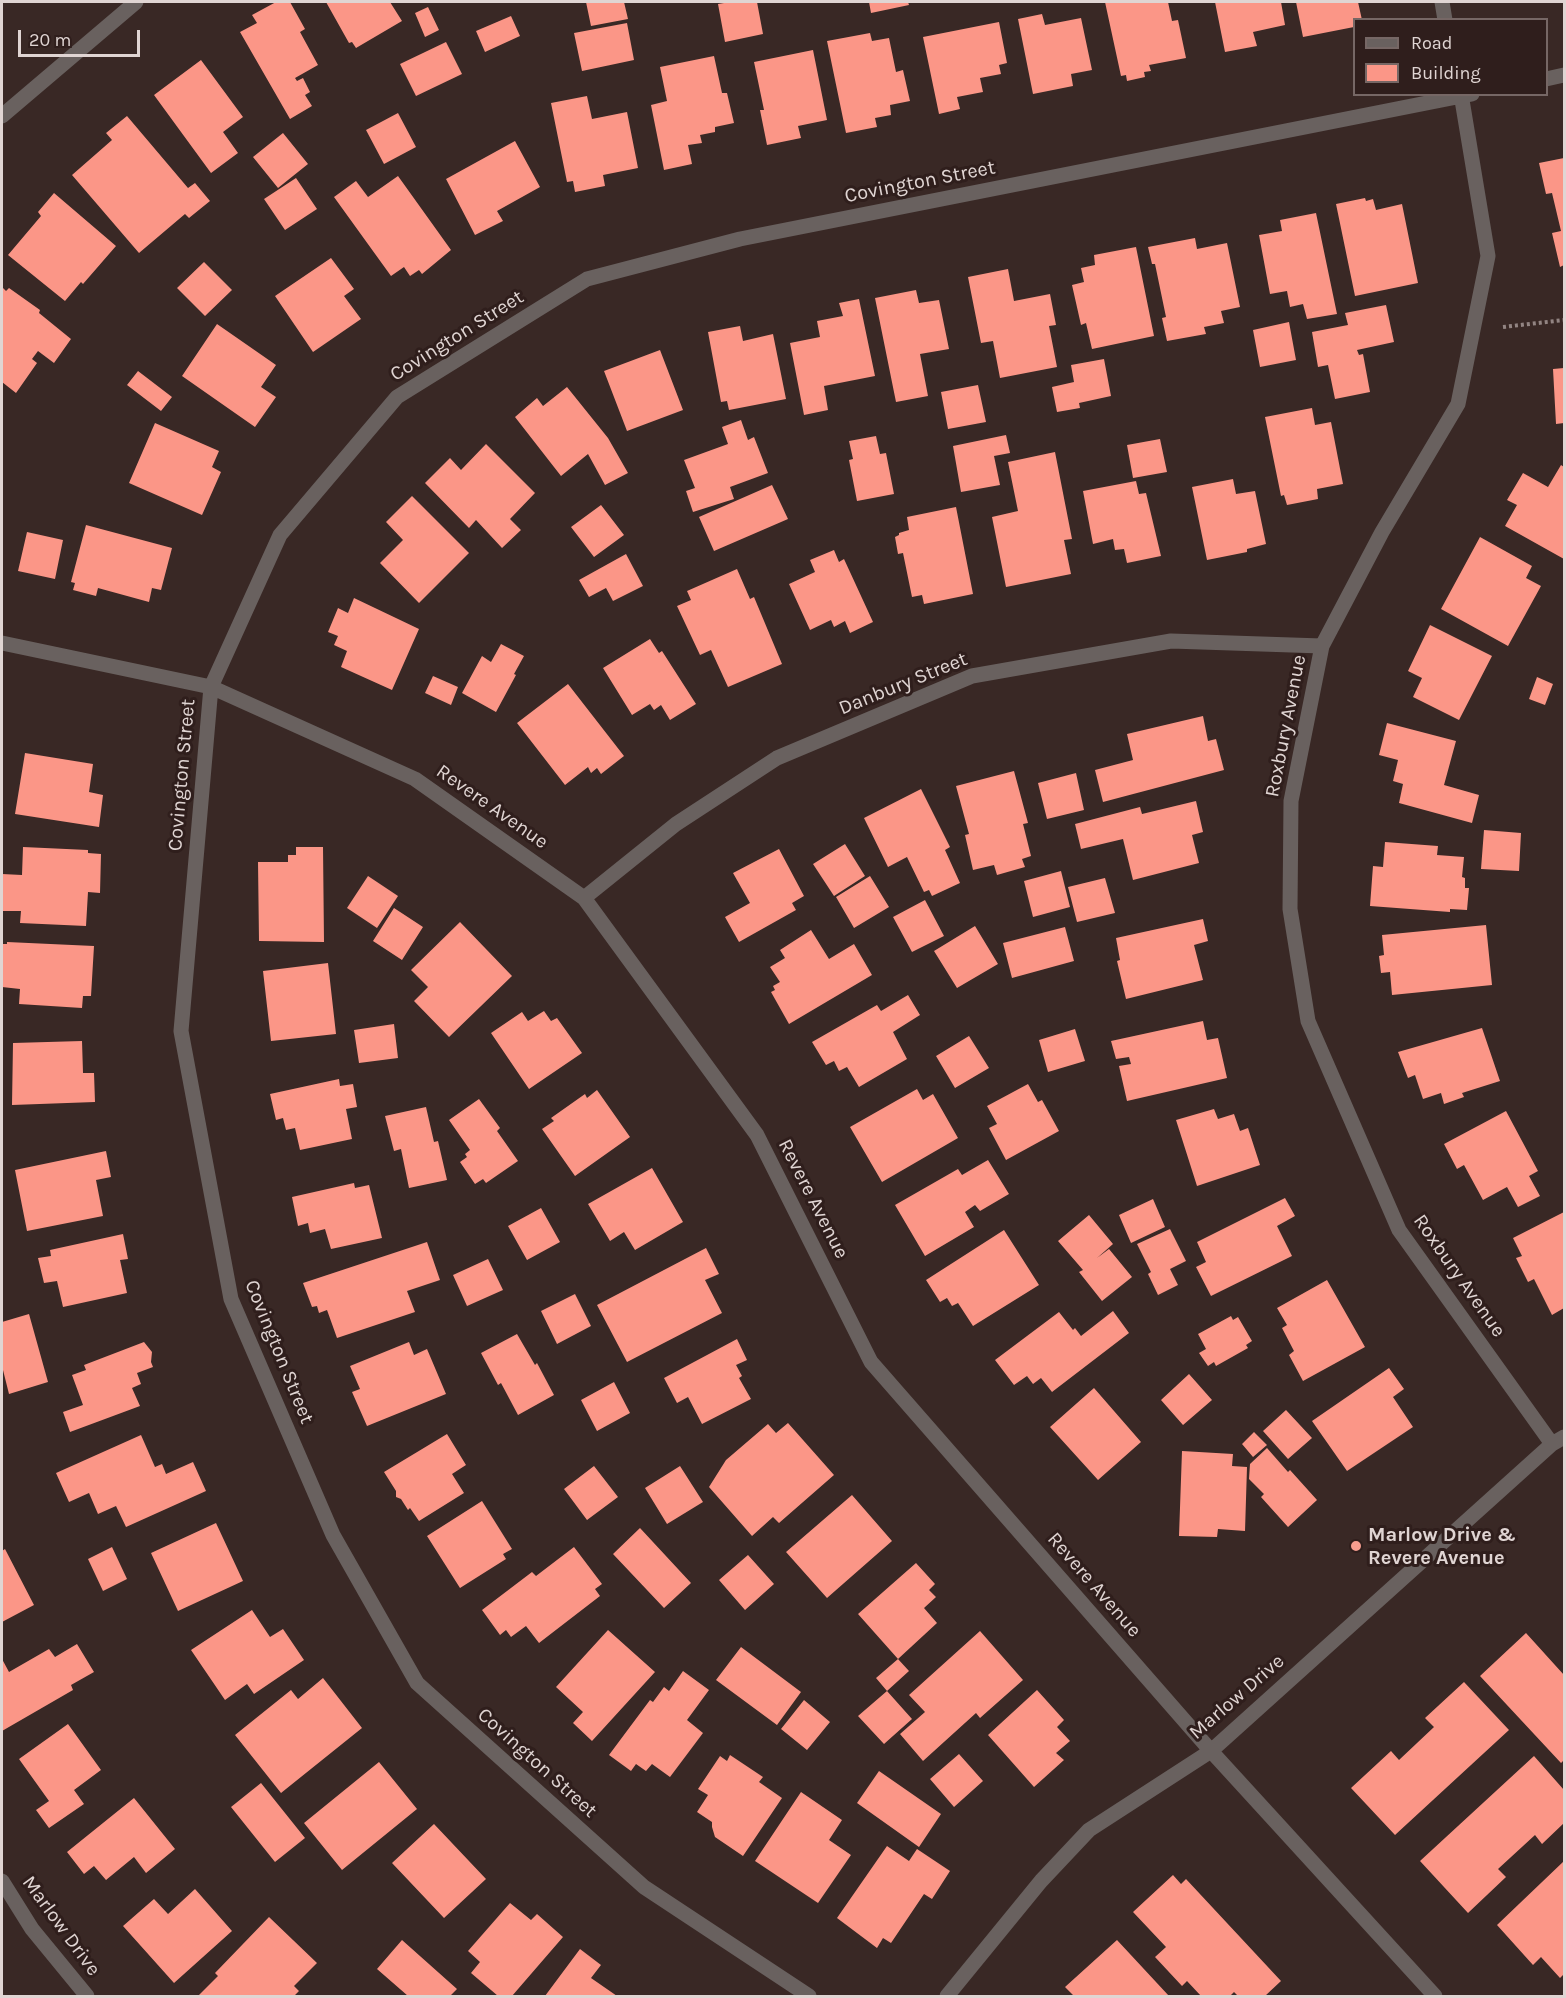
<!DOCTYPE html>
<html>
<head>
<meta charset="utf-8">
<style>
	body { margin:0 }
	#map { position:relative; width:1566px; height:1998px; overflow:hidden; background:#392825; font-family:Karla,sans-serif }
	canvas { display:block }
	.frame { position:absolute; inset:0; border:3px solid #e0d5d3; pointer-events:none }
	.legend { position:absolute; left:1353px; top:18px; width:195px; height:78px; box-sizing:border-box; background:#2f1e1c; border:2px solid #766765; margin:0; padding:8px 10px; list-style:none; font-size:18px; color:#e0d5d3 }
	.legend li { display:flex; align-items:center; gap:12px; height:30px }
	.legend b { width:30px; border:2px solid #766765 }
	.scale { position:absolute; left:18px; top:30px; width:122px; height:27px; box-sizing:border-box; border:3px solid #e0d5d3; border-top:0; padding-left:8px; font-size:18px; line-height:21px; white-space:nowrap; color:#e0d5d3; -webkit-text-stroke:4px #2f1e1c; paint-order:stroke }
</style>
</head>
<body>
<div id="map">
<canvas width="1566" height="1998"></canvas>
<div class="frame"></div>
<ul class="legend">
<li><b style="height:8px;background:#69615f"></b>Road</li>
<li><b style="height:16px;background:#fb9687"></b>Building</li>
</ul>
<div class="scale">20 m</div>
</div>
<script>
const ctx = document.querySelector('canvas').getContext('2d');
ctx.lineJoin = 'round';
function fill(path, color) {
  ctx.fillStyle = color;
  ctx.fill(path, 'evenodd');
}
function toPath(rows) {
  const path = new Path2D();
  for (const r of rows) {
    path.moveTo(r[0], r[1]);
    for (let i = 2; i < r.length; i += 2) path.lineTo(r[i], r[i + 1]);
  }
  return path;
}
function strokePath(path, color, width, dash) {
  ctx.strokeStyle = color;
  ctx.lineWidth = width;
  ctx.lineCap = dash ? 'butt' : 'round';
  ctx.setLineDash(dash || []);
  ctx.stroke(path);
}
function write(font, color, halo, rows, align = 'center') {
  ctx.font = font + ' Karla,sans-serif';
  ctx.lineWidth = 6;
  ctx.setLineDash([]);
  ctx.textBaseline = 'middle';
  ctx.strokeStyle = halo;
  ctx.fillStyle = color;
  for (const [text, x, y, turn = 0] of rows) {
    ctx.save();
    ctx.translate(x, y);
    ctx.rotate((+turn || 0) * Math.PI / 180);
    ctx.textAlign = isNaN(turn) ? turn : align;
    if (halo) ctx.strokeText(text, 0, 0);
    ctx.fillText(text, 0, 0);
    ctx.restore();
  }
}
fill(toPath([
	[276,2,290,2,305,29,300,32,318,65,295,78,297,81,303,78,310,92,305,95,312,106,290,119,240,32,257,23,252,15],
	[326,2,390,2,402,21,356,48,352,42,349,43],
	[586,2,624,2,628,19,591,26],
	[730,2,757,2,763,34,725,42,718,4],
	[869,2,908,2,909,5,871,13],
	[1105,2,1168,2,1172,21,1178,20,1186,58,1149,65,1151,71,1144,72,1145,77,1127,81,1126,75,1121,76],
	[1215,2,1281,2,1285,25,1253,32,1257,46,1225,52],
	[1296,2,1358,2,1362,20,1354,20,1354,27,1303,37],
	[428,7,439,30,425,37,415,13],
	[1042,14,1045,25,1081,18,1092,70,1071,74,1073,86,1033,94,1018,19],
	[511,16,520,36,485,52,476,31],
	[999,22,1007,63,999,65,1001,74,980,78,983,92,957,97,960,109,939,114,923,37],
	[627,23,634,60,582,71,574,33],
	[870,33,872,41,889,38,896,72,903,70,910,101,890,105,891,115,875,118,877,127,846,133,827,41],
	[446,42,462,74,416,96,400,64],
	[813,50,827,120,798,126,801,138,767,145,760,110,764,110,754,62],
	[714,56,722,93,727,93,734,123,715,127,715,132,700,135,702,143,688,145,692,164,664,170,651,105,667,101,660,67],
	[201,60,243,117,223,132,238,153,211,173,154,95],
	[587,96,592,119,627,112,638,168,603,175,605,186,575,192,573,181,567,182,551,103],
	[398,113,416,147,384,164,366,130],
	[127,116,188,188,195,183,210,201,189,218,185,214,139,253,72,175,112,140,106,133],
	[283,133,308,164,278,188,253,157],
	[515,141,540,187,497,211,503,221,475,235,446,179],
	[1564,158,1564,265,1560,267,1552,233,1561,231,1552,193,1546,194,1539,163],
	[398,176,451,250,422,274,419,270,410,276,404,267,391,276,334,197,356,181,368,197],
	[296,178,317,209,285,230,264,199],
	[54,193,116,246,83,284,81,282,65,301,8,255,41,216,38,212],
	[1365,198,1366,201,1373,199,1376,210,1402,204,1418,283,1355,296,1336,204],
	[1316,213,1337,314,1307,319,1303,304,1290,307,1287,291,1270,294,1259,235,1282,231,1280,220],
	[1195,238,1197,249,1227,243,1240,307,1221,311,1224,323,1204,327,1206,334,1167,341,1162,318,1166,317,1155,264,1152,264,1148,247],
	[1136,247,1154,336,1092,349,1086,323,1081,325,1072,285,1084,282,1081,268,1095,265,1094,255],
	[331,258,354,289,344,296,361,319,313,352,275,296],
	[204,262,232,290,205,316,177,288],
	[1008,269,1014,301,1050,294,1056,325,1049,326,1057,367,1000,378,993,341,981,343,968,277],
	[2,287,6,291,9,288,40,310,39,313,71,339,54,363,38,351,32,359,37,363,16,393,2,382],
	[916,290,919,303,939,300,949,349,920,354,928,396,896,402,875,298],
	[859,299,875,376,824,386,828,410,804,415,790,343,820,337,817,321,843,316,839,303],
	[1386,305,1394,342,1357,350,1359,355,1363,354,1370,392,1335,399,1328,365,1318,367,1312,332,1348,325,1345,313],
	[1289,322,1296,360,1260,367,1253,330],
	[217,324,276,365,261,387,276,397,255,427,182,376],
	[740,326,743,341,773,334,786,399,729,410,727,401,721,402,708,332],
	[660,350,683,410,627,431,604,371],
	[1104,359,1111,396,1079,403,1080,408,1057,412,1052,387,1074,382,1071,365],
	[1564,368,1564,423,1556,424,1553,369],
	[138,371,172,397,161,411,127,385],
	[978,385,986,422,948,429,941,392],
	[567,387,608,438,628,473,605,485,588,454,561,476,515,417,537,398,543,406],
	[1312,408,1315,425,1331,422,1343,484,1317,489,1318,499,1287,505,1284,495,1281,496,1265,417],
	[741,420,748,440,754,437,768,473,730,487,734,499,693,512,686,491,695,488,684,460,728,444,722,427],
	[155,423,219,451,212,467,221,472,202,515,129,483],
	[1006,435,1010,453,994,456,1000,485,961,492,953,446],
	[876,436,880,454,886,453,894,494,857,501,849,460,853,459,849,441],
	[1160,439,1167,472,1133,478,1127,445],
	[486,444,535,493,510,519,521,530,502,548,476,520,469,528,425,483,450,458,461,470],
	[1055,452,1072,539,1064,540,1071,574,1006,587,992,517,1018,511,1008,462],
	[1561,465,1564,467,1564,559,1505,526,1517,505,1507,500,1523,473,1548,487],
	[1233,479,1236,494,1255,491,1266,544,1247,549,1247,552,1207,560,1192,487],
	[1136,481,1139,494,1146,493,1161,556,1127,563,1124,549,1115,550,1113,539,1093,544,1083,491],
	[772,485,788,519,714,551,699,517],
	[412,496,469,553,419,603,380,563,403,540,386,522],
	[601,505,624,535,594,557,571,527],
	[956,507,973,594,924,604,922,595,912,597,903,553,898,554,895,537,899,535,899,533,909,530,907,517],
	[86,525,172,548,161,590,152,588,149,602,98,588,96,596,73,590,75,583,71,582],
	[27,532,63,540,55,579,18,571],
	[1480,537,1532,566,1526,578,1541,586,1508,646,1441,609],
	[834,550,839,562,844,559,873,622,850,633,845,621,834,627,831,620,810,630,789,584,815,572,810,560],
	[626,554,643,586,613,601,606,588,589,597,579,580],
	[737,569,750,599,754,597,782,664,728,687,711,650,700,655,677,606,691,600,687,591],
	[354,598,419,629,392,690,341,667,347,651,334,645,338,636,328,632,338,608,348,613],
	[1430,625,1492,656,1459,720,1413,697,1422,678,1408,671],
	[650,639,659,653,662,651,696,704,670,720,661,705,654,710,650,704,632,715,603,668],
	[501,644,524,656,514,674,516,675,496,712,462,693,482,656,491,662],
	[433,676,458,687,451,705,425,693],
	[1537,677,1553,684,1545,705,1529,699],
	[568,684,624,756,601,774,597,768,591,773,588,767,565,785,517,723],
	[1203,716,1208,741,1216,739,1224,770,1103,802,1095,770,1133,760,1127,734],
	[1387,723,1456,741,1444,785,1479,795,1472,823,1399,803,1403,784,1393,781,1398,760,1379,755],
	[25,753,93,764,89,792,103,795,99,827,15,814],
	[1014,771,1028,823,1023,824,1031,856,1022,859,1025,867,997,875,994,865,973,870,965,835,969,834,956,786],
	[1076,773,1084,810,1047,819,1038,783],
	[921,789,950,847,945,850,960,883,932,896,929,890,924,892,907,857,888,867,864,818],
	[1196,801,1203,832,1192,835,1199,863,1133,880,1123,839,1081,849,1075,824,1140,807,1142,814],
	[1484,830,1521,833,1519,871,1481,869],
	[1385,842,1438,846,1437,855,1464,857,1462,877,1465,878,1465,888,1469,888,1467,910,1450,909,1450,912,1370,906,1373,866,1383,867],
	[845,844,865,876,834,896,813,864],
	[23,847,88,850,88,853,101,854,100,893,88,892,86,926,20,923,21,911,2,911,2,874,22,875],
	[296,847,323,847,324,942,259,941,258,862,288,862,288,855,296,855],
	[779,849,804,896,792,903,796,910,739,942,725,917,750,903,733,873],
	[1061,871,1070,907,1033,917,1024,881],
	[368,876,398,896,377,928,347,908],
	[870,876,889,907,854,928,836,897],
	[1105,878,1115,913,1077,922,1068,887],
	[925,900,944,936,912,952,893,917],
	[394,908,423,927,402,960,373,941],
	[1203,919,1208,941,1194,945,1203,980,1126,999,1117,961,1120,960,1116,938],
	[460,922,512,976,449,1037,414,1001,428,987,411,970],
	[1486,925,1492,985,1392,995,1390,972,1381,973,1379,956,1384,955,1382,935],
	[975,926,998,964,957,988,934,951],
	[1065,927,1074,961,1012,978,1003,943],
	[811,930,829,959,854,944,872,975,789,1024,771,992,775,990,773,986,780,982,770,967,785,958,780,950],
	[7,942,94,946,91,996,83,996,82,1008,19,1004,20,989,2,987,2,944,7,944],
	[328,963,336,1034,271,1041,263,971],
	[908,995,920,1015,893,1032,907,1059,859,1087,847,1067,839,1071,834,1061,826,1065,812,1042,877,1005,881,1011],
	[544,1011,551,1021,557,1018,582,1053,529,1089,491,1033,522,1012,528,1021],
	[1203,1021,1207,1040,1218,1038,1227,1078,1127,1101,1119,1066,1131,1064,1129,1057,1116,1059,1111,1041],
	[394,1024,398,1058,359,1063,354,1030],
	[1482,1028,1500,1081,1462,1093,1464,1097,1444,1104,1441,1093,1423,1099,1415,1075,1408,1078,1398,1052],
	[1075,1029,1085,1061,1048,1072,1039,1040],
	[969,1036,989,1068,955,1088,936,1056],
	[82,1041,83,1073,94,1073,95,1102,12,1105,13,1043],
	[339,1079,340,1086,353,1084,357,1107,346,1109,352,1139,300,1150,295,1128,286,1130,283,1118,276,1120,270,1094],
	[1028,1084,1038,1102,1042,1100,1059,1131,1006,1160,989,1128,997,1124,987,1106],
	[917,1089,923,1100,933,1094,958,1138,882,1182,850,1127],
	[597,1090,630,1137,575,1176,542,1129,554,1121,551,1118,585,1094,587,1098],
	[479,1099,500,1128,497,1131,518,1161,486,1183,483,1179,475,1184,460,1162,467,1157,465,1154,470,1150,449,1120],
	[426,1107,434,1142,438,1141,447,1180,409,1188,401,1149,394,1151,385,1116],
	[1214,1109,1218,1119,1234,1114,1240,1131,1248,1128,1260,1165,1197,1186,1176,1120],
	[1506,1111,1538,1171,1529,1176,1540,1196,1518,1207,1507,1187,1483,1200,1464,1165,1457,1169,1444,1144],
	[106,1151,111,1177,96,1180,103,1216,27,1231,15,1170],
	[988,1160,1009,1194,980,1211,975,1205,965,1212,974,1227,925,1256,895,1205,958,1169,962,1175],
	[652,1168,683,1222,635,1250,624,1232,610,1241,588,1204],
	[354,1183,355,1188,369,1185,382,1238,331,1249,325,1229,310,1233,308,1223,298,1226,292,1197],
	[1285,1198,1295,1216,1277,1226,1292,1256,1211,1296,1196,1267,1206,1262,1197,1242],
	[1153,1199,1165,1227,1131,1243,1119,1215],
	[541,1208,560,1242,527,1260,508,1226],
	[1564,1212,1564,1308,1552,1315,1534,1279,1528,1282,1516,1258,1522,1256,1513,1238],
	[1089,1215,1113,1244,1097,1258,1109,1249,1132,1277,1102,1301,1079,1272,1083,1270,1058,1241],
	[1170,1229,1186,1261,1170,1269,1178,1285,1158,1295,1148,1274,1151,1272,1137,1244],
	[1004,1230,1039,1285,973,1326,958,1303,952,1306,947,1298,940,1302,926,1280],
	[123,1234,128,1259,120,1260,127,1293,63,1307,57,1281,44,1283,38,1258,51,1256,50,1250],
	[427,1242,440,1280,407,1291,415,1312,337,1338,327,1310,319,1313,317,1306,312,1307,303,1283],
	[706,1248,719,1274,705,1280,722,1313,627,1362,597,1305],
	[488,1259,503,1290,467,1306,453,1275],
	[1327,1280,1365,1347,1303,1381,1289,1355,1294,1351,1282,1328,1287,1325,1277,1308],
	[575,1294,591,1326,557,1344,541,1311],
	[1113,1311,1129,1333,1052,1392,1041,1378,1033,1384,1027,1376,1014,1385,995,1360,1059,1312,1073,1330,1075,1328,1081,1336],
	[29,1314,48,1382,9,1394,2,1366,2,1322],
	[1231,1316,1233,1320,1238,1317,1252,1341,1246,1345,1248,1348,1216,1366,1214,1362,1208,1366,1199,1353,1206,1349,1198,1334],
	[517,1334,535,1365,537,1363,554,1395,518,1415,501,1383,498,1385,481,1353],
	[737,1339,747,1360,736,1365,742,1376,739,1378,751,1399,702,1424,688,1397,677,1403,664,1378],
	[144,1342,152,1352,151,1362,153,1367,137,1373,141,1384,132,1388,140,1406,70,1432,63,1412,83,1405,72,1375,86,1370,84,1365],
	[409,1342,414,1355,427,1349,446,1394,367,1426,352,1392,360,1389,350,1366],
	[1389,1368,1404,1389,1393,1397,1413,1427,1347,1471,1312,1421],
	[1189,1374,1212,1400,1183,1425,1161,1400],
	[614,1382,630,1413,597,1431,581,1400],
	[1094,1388,1141,1442,1098,1480,1050,1427],
	[1286,1410,1312,1438,1288,1459,1263,1431],
	[788,1423,834,1475,779,1523,773,1517,752,1536,709,1487,726,1460,768,1424,776,1433],
	[1254,1432,1267,1445,1253,1457,1242,1444],
	[447,1434,466,1465,452,1474,464,1493,419,1521,410,1508,408,1510,401,1499,396,1497,396,1491,384,1472],
	[141,1435,155,1467,162,1464,166,1474,193,1462,206,1491,126,1527,116,1506,98,1514,89,1493,69,1502,56,1473],
	[1267,1448,1288,1472,1290,1470,1317,1500,1288,1527,1261,1497,1264,1494,1249,1479,1250,1464],
	[1182,1451,1233,1454,1232,1466,1247,1467,1245,1531,1218,1529,1217,1537,1179,1536],
	[594,1466,618,1497,587,1520,564,1489],
	[680,1466,703,1502,667,1524,645,1488],
	[852,1495,892,1541,827,1598,786,1552],
	[482,1501,512,1549,503,1554,506,1559,460,1588,427,1536],
	[216,1523,243,1581,178,1611,151,1553],
	[640,1528,691,1583,664,1608,613,1554],
	[112,1547,127,1579,103,1591,88,1559],
	[574,1547,602,1584,595,1589,600,1596,539,1643,526,1626,511,1637,506,1630,500,1635,482,1610,532,1572,536,1576],
	[5,1549,34,1605,2,1622,2,1551],
	[748,1555,774,1584,745,1610,719,1580],
	[916,1563,935,1584,929,1590,936,1597,924,1608,937,1623,898,1659,858,1614],
	[252,1610,270,1637,283,1629,304,1660,254,1694,247,1684,225,1700,191,1650],
	[608,1630,655,1672,592,1741,573,1723,583,1712,556,1687],
	[980,1631,1023,1680,980,1718,976,1713,923,1761,900,1734,925,1712,909,1695],
	[1526,1633,1564,1675,1564,1760,1561,1763,1480,1676],
	[77,1644,94,1672,71,1685,73,1690,2,1731,2,1659,9,1672,49,1649,55,1657],
	[741,1647,801,1692,777,1725,716,1680],
	[898,1659,909,1671,887,1691,876,1678],
	[683,1671,709,1690,687,1720,703,1733,670,1777,652,1764,646,1771,636,1764,631,1771,609,1755,650,1700,653,1702,664,1687,669,1691],
	[323,1678,362,1728,281,1793,235,1735,291,1690,298,1699],
	[1464,1682,1509,1730,1395,1835,1351,1788,1391,1751,1399,1760,1434,1727,1425,1718],
	[1037,1690,1064,1720,1057,1727,1070,1741,1056,1753,1064,1760,1034,1787,988,1735],
	[887,1691,912,1719,884,1744,858,1716],
	[804,1700,830,1722,807,1750,781,1729],
	[68,1724,101,1770,74,1790,84,1804,49,1828,36,1810,49,1801,19,1759],
	[959,1754,983,1781,954,1807,930,1779],
	[730,1755,763,1777,759,1782,782,1798,743,1856,715,1837,712,1827,712,1822,697,1812,708,1795,698,1789,720,1756,727,1761],
	[1534,1756,1564,1790,1564,1823,1542,1844,1535,1835,1498,1869,1506,1877,1468,1913,1420,1861],
	[379,1762,417,1809,342,1870,304,1823],
	[879,1771,941,1814,919,1847,857,1803],
	[261,1783,305,1838,275,1862,231,1807],
	[801,1792,842,1820,829,1840,851,1855,818,1903,755,1861],
	[134,1798,175,1849,146,1873,134,1857,106,1880,94,1866,84,1874,67,1852],
	[434,1824,486,1879,444,1918,392,1863],
	[887,1846,909,1861,917,1849,950,1871,932,1899,924,1894,891,1943,883,1938,877,1948,837,1918],
	[1564,1861,1564,1974,1560,1978,1541,1957,1533,1965,1497,1925],
	[1173,1875,1181,1884,1186,1879,1281,1981,1265,1996,1238,1996,1234,1992,1230,1996,1201,1996,1187,1981,1182,1986,1155,1957,1166,1947,1133,1912],
	[195,1889,232,1931,174,1983,123,1926,154,1899,168,1914],
	[510,1903,531,1920,537,1914,563,1937,512,1996,498,1996,471,1973,480,1962,468,1951],
	[269,1917,317,1963,294,1986,299,1991,294,1996,198,1996,218,1976,215,1973],
	[402,1940,457,1989,450,1996,408,1996,377,1969],
	[1117,1940,1169,1996,1074,1996,1065,1987],
	[580,1949,601,1965,591,1978,617,1996,545,1996]
]), '#fb9687');
strokePath(toPath([
	[1503,327,1564,320]
]), '#928482', 4, [3, 3]);
strokePath(toPath([
	[1442,2,1445,20],
	[1546,79,1564,75],
	[1461,94,1488,256,1458,404,1382,532,1322,646,1291,801,1290,909,1308,1021,1399,1230,1552,1444],
	[2,116,136,2],
	[2,643,211,687,415,779,584,898,757,1135,871,1362,1211,1751,1435,1996],
	[584,898,676,824,777,758,972,676,1171,641,1322,646],
	[2,1881,32,1929,87,1996],
	[809,1996,644,1887,417,1683,333,1535,231,1299,181,1031,211,687,280,535,397,397,587,279,740,239,1472,94],
	[947,1996,1041,1881,1089,1830,1211,1751,1552,1444,1564,1437]
]), '#69615f', 15);
for (const [x, y, r, color] of [
	[1356,1546,6,"#f59d8f"]
]) {
  const dot = new Path2D();
  dot.arc(x, y, r, 0, 2 * Math.PI);
  ctx.fillStyle = color;
  ctx.fill(dot);
  strokePath(dot, '#2f1e1c', 2);
}
write('20px', '#e0d5d3', '#2f1e1c', [
	["Covington Street",920,182,-11],
	["Covington Street",457,336,-32],
	["Danbury Street",903,684,-22],
	["Roxbury Avenue",1286,726,-79],
	["Covington Street",182,775,-85],
	["Revere Avenue",492,807,35],
	["Revere Avenue",813,1199,63],
	["Roxbury Avenue",1459,1276,55],
	["Covington Street",279,1352,68],
	["Revere Avenue",1094,1585,49],
	["Marlow Drive",1237,1697,-41],
	["Covington Street",537,1763,42],
	["Marlow Drive",61,1926,54]
]);
write('bold 20px', '#e0d5d3', '#2f1e1c', [
	["Marlow Drive &",1368,1535],
	["Revere Avenue",1368,1558]
], 'left');
</script>
</body>
</html>
